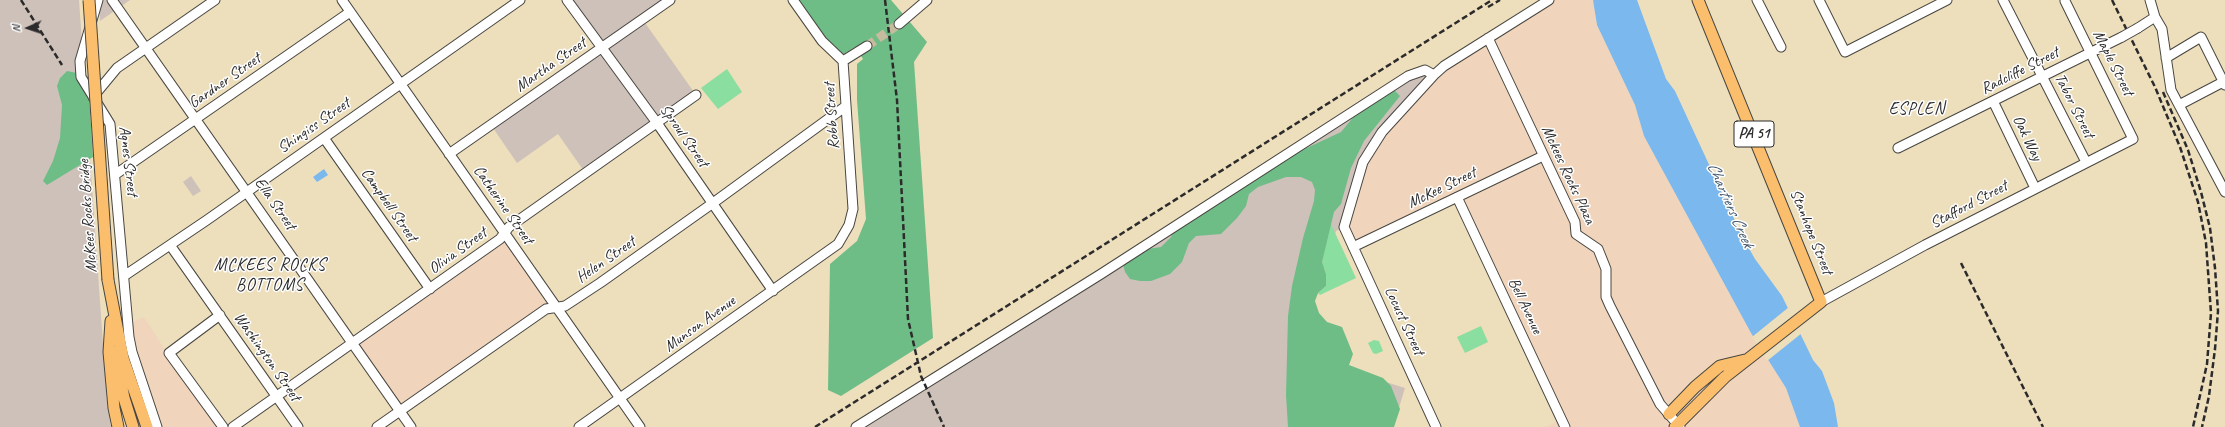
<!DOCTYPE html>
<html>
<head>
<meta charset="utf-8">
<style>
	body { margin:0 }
	#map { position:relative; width:2225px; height:427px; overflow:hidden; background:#eddebc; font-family:Caveat,sans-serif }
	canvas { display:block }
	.north { position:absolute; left:8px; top:8px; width:40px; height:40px; -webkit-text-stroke:3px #fff; paint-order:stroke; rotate:267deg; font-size:11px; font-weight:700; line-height:16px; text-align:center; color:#2b2b2b }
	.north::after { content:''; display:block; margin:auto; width:14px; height:18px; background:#2b2b2b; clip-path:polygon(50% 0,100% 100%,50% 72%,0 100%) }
</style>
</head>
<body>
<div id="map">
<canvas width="2225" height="427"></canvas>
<div class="north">N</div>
</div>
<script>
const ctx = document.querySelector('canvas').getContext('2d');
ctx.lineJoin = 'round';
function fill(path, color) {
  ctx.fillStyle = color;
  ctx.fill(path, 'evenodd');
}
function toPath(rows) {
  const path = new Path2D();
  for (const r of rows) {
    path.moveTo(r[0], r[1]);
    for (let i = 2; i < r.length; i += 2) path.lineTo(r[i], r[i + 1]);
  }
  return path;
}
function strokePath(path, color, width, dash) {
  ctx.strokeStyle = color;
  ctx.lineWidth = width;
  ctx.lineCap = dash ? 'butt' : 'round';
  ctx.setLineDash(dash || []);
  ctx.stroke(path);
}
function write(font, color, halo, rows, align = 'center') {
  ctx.font = font + ' Caveat,sans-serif';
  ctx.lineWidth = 3;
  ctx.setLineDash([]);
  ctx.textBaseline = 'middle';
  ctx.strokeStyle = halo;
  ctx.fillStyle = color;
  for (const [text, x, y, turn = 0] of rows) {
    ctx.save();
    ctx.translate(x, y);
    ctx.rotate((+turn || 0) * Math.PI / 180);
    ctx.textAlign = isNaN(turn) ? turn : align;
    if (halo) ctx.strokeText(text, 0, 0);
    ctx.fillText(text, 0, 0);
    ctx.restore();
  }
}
fill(toPath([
	[1549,0,1593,0,1597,25,1635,105,1644,136,1751,333,1786,388,1800,427,1545,427,1561,420,1457,198,1353,247,1344,227,1363,162,1434,75],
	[505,233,556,307,400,411,353,343],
	[144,317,182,376,221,427,162,427,138,355,132,328,133,322]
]), '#f0d5bc');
fill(toPath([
	[0,0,79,0,107,402,111,427,0,427],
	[99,0,130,0,100,21],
	[567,0,670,0,643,20,696,95,586,174,558,134,517,163,491,125,602,48],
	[1425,70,1434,75,1375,140,1344,227,1336,231,1296,354,1405,388,1393,427,856,427],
	[191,176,201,191,193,196,183,182]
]), '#cec1b9');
fill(toPath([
	[727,69,742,92,718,109,701,88],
	[1330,222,1356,278,1320,295,1318,293,1326,286,1326,274,1322,262],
	[1481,326,1488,342,1465,353,1457,337],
	[1374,340,1379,341,1383,351,1376,354,1373,353,1368,343]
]), '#8adea0');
fill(toPath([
	[794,0,891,0,927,42,914,62,933,338,841,396,828,390,830,264,857,241,866,219,857,100,857,64,863,59,855,47,839,57],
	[67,71,77,73,88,80,93,157,47,185,43,181,53,161,60,138,62,105,57,86,60,78],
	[1392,88,1400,96,1364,141,1351,168,1341,204,1334,212,1322,262,1326,274,1326,286,1318,293,1315,301,1319,313,1327,322,1342,327,1353,354,1349,365,1383,378,1391,386,1400,409,1394,427,1288,427,1286,395,1288,316,1292,286,1303,238,1314,201,1315,190,1312,182,1301,177,1286,177,1258,187,1249,194,1246,206,1237,218,1221,234,1196,236,1189,243,1182,262,1170,274,1151,281,1140,281,1130,279,1125,272,1123,264,1147,249,1161,247,1171,237,1177,224,1268,166,1341,132,1361,108]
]), '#6fbd86');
fill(toPath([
	[1593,0,1637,0,1666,79,1675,91,1742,236,1755,259,1782,296,1813,360,1822,371,1834,403,1838,427,1800,427,1786,388,1751,333,1644,136,1635,105,1597,25],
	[324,169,328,175,317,182,313,177]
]), '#7bb8ee');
fill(toPath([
	[1789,307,1802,333,1767,361,1752,337]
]), '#eddebc');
strokePath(toPath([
	[867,46,899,24]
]), '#c6ba9f', 9, [9, 4.5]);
const minor = toPath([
	[98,0,80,61,81,77,110,124,129,337,132,352,157,427],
	[112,0,411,427],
	[342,0,640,427],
	[567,0,657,123,773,291],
	[1757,0,1781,47],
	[1819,0,1845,52,1947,0],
	[2003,0,2086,162],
	[2150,0,2155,17,2162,29,2171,90,2225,192],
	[899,24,927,0],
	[2138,28,2155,17],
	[1488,38,1575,222,1576,234,1598,249,1606,269,1606,297,1610,306,1660,404,1680,427],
	[2166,58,2201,37,2225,85],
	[843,61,867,46],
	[93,97,117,68,215,0],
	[1993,101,2035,188],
	[2179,105,2225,81],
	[324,138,430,289],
	[1898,148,2122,37],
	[449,154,670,0],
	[116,174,350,12],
	[1457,197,1565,427],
	[170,245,298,427],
	[1353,247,1543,156],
	[124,276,207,220,520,0],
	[1821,302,1925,245,2133,139,2065,1],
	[220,315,169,353,223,427],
	[233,427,500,239,509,227,696,95],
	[377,427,546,309,565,306,600,283,713,203,846,106],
	[579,427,838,244,849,225,853,209,843,61,822,41,793,0],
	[856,427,1101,274,1408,76,1425,70,1434,75],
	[1436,427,1344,227,1363,162,1382,132,1434,75,1444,66,1549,0]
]);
const major = toPath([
	[108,280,123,358,147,427],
	[111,321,109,352,114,408,118,427],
	[115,352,124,398,133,427],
	[1669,414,1695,387,1720,366,1745,360],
	[1675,427,1725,377,1821,302,1698,0]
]);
strokePath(minor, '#484641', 11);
strokePath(major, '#484641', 13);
strokePath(minor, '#fff', 9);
strokePath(major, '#fabe6d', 11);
strokePath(toPath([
	[21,0,62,65],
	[885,0,897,100,908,319,921,376,944,427],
	[2112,0,2155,87,2180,147,2198,202,2206,243,2211,313,2207,364,2193,427],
	[1488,7,1500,0],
	[2163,92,2188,150,2201,192,2210,228,2215,268,2218,311,2215,349,2209,396,2202,427],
	[1961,263,2043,427],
	[815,427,1492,0]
]), '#2b2b2b', 2.5, [6, 3]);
const minorBridge = toPath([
	[2122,37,2138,28]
]);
const majorBridge = toPath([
	[89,0,108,280]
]);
strokePath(minorBridge, '#484641', 11, []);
strokePath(majorBridge, '#484641', 13, []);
strokePath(minorBridge, '#fff', 9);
strokePath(majorBridge, '#fabe6d', 11);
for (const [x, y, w] of [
	[1754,134,40]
]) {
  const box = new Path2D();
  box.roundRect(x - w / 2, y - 13, w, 26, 3);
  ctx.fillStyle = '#fff';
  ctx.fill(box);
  strokePath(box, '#2b2b2b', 1);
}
write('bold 15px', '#2b2b2b', null, [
	["PA 51",1754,134]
]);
write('16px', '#2b2b2b', '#fff', [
	["Maple Street",2113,63,63],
	["Martha Street",551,65,-35],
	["Radcliffe Street",2020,71,-27],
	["Gardner Street",225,81,-35],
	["Tabor Street",2074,106,63],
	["Robb Street",832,116,-94],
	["Shingiss Street",314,126,-35],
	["Sproul Street",684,136,55],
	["Oak Way",2027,138,64],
	["Agnes Street",128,161,83],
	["Mckees Rocks Plaza",1568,175,65],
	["McKee Street",1442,188,-26],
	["Ella Street",275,204,55],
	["Campbell Street",389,205,55],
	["Catherine Street",503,205,55],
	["Stafford Street",1969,205,-28],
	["McKees Rocks Bridge",88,216,-94],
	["Stanhope Street",1811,232,68],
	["Olivia Street",458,251,-36],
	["Helen Street",606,260,-35],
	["Bell Avenue",1525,306,65],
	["Locust Street",1404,321,65],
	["Munson Avenue",700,324,-36],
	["Washington Street",267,357,55]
]);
ctx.letterSpacing = '1px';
write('17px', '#2b2b2b', '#fff', [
	["ESPLEN",1917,110],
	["MCKEES ROCKS",270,266],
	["BOTTOMS",270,286]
]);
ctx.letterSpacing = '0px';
write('italic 17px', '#475c6f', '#fff', [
	["Chartiers Creek",1730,205,66]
]);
</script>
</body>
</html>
